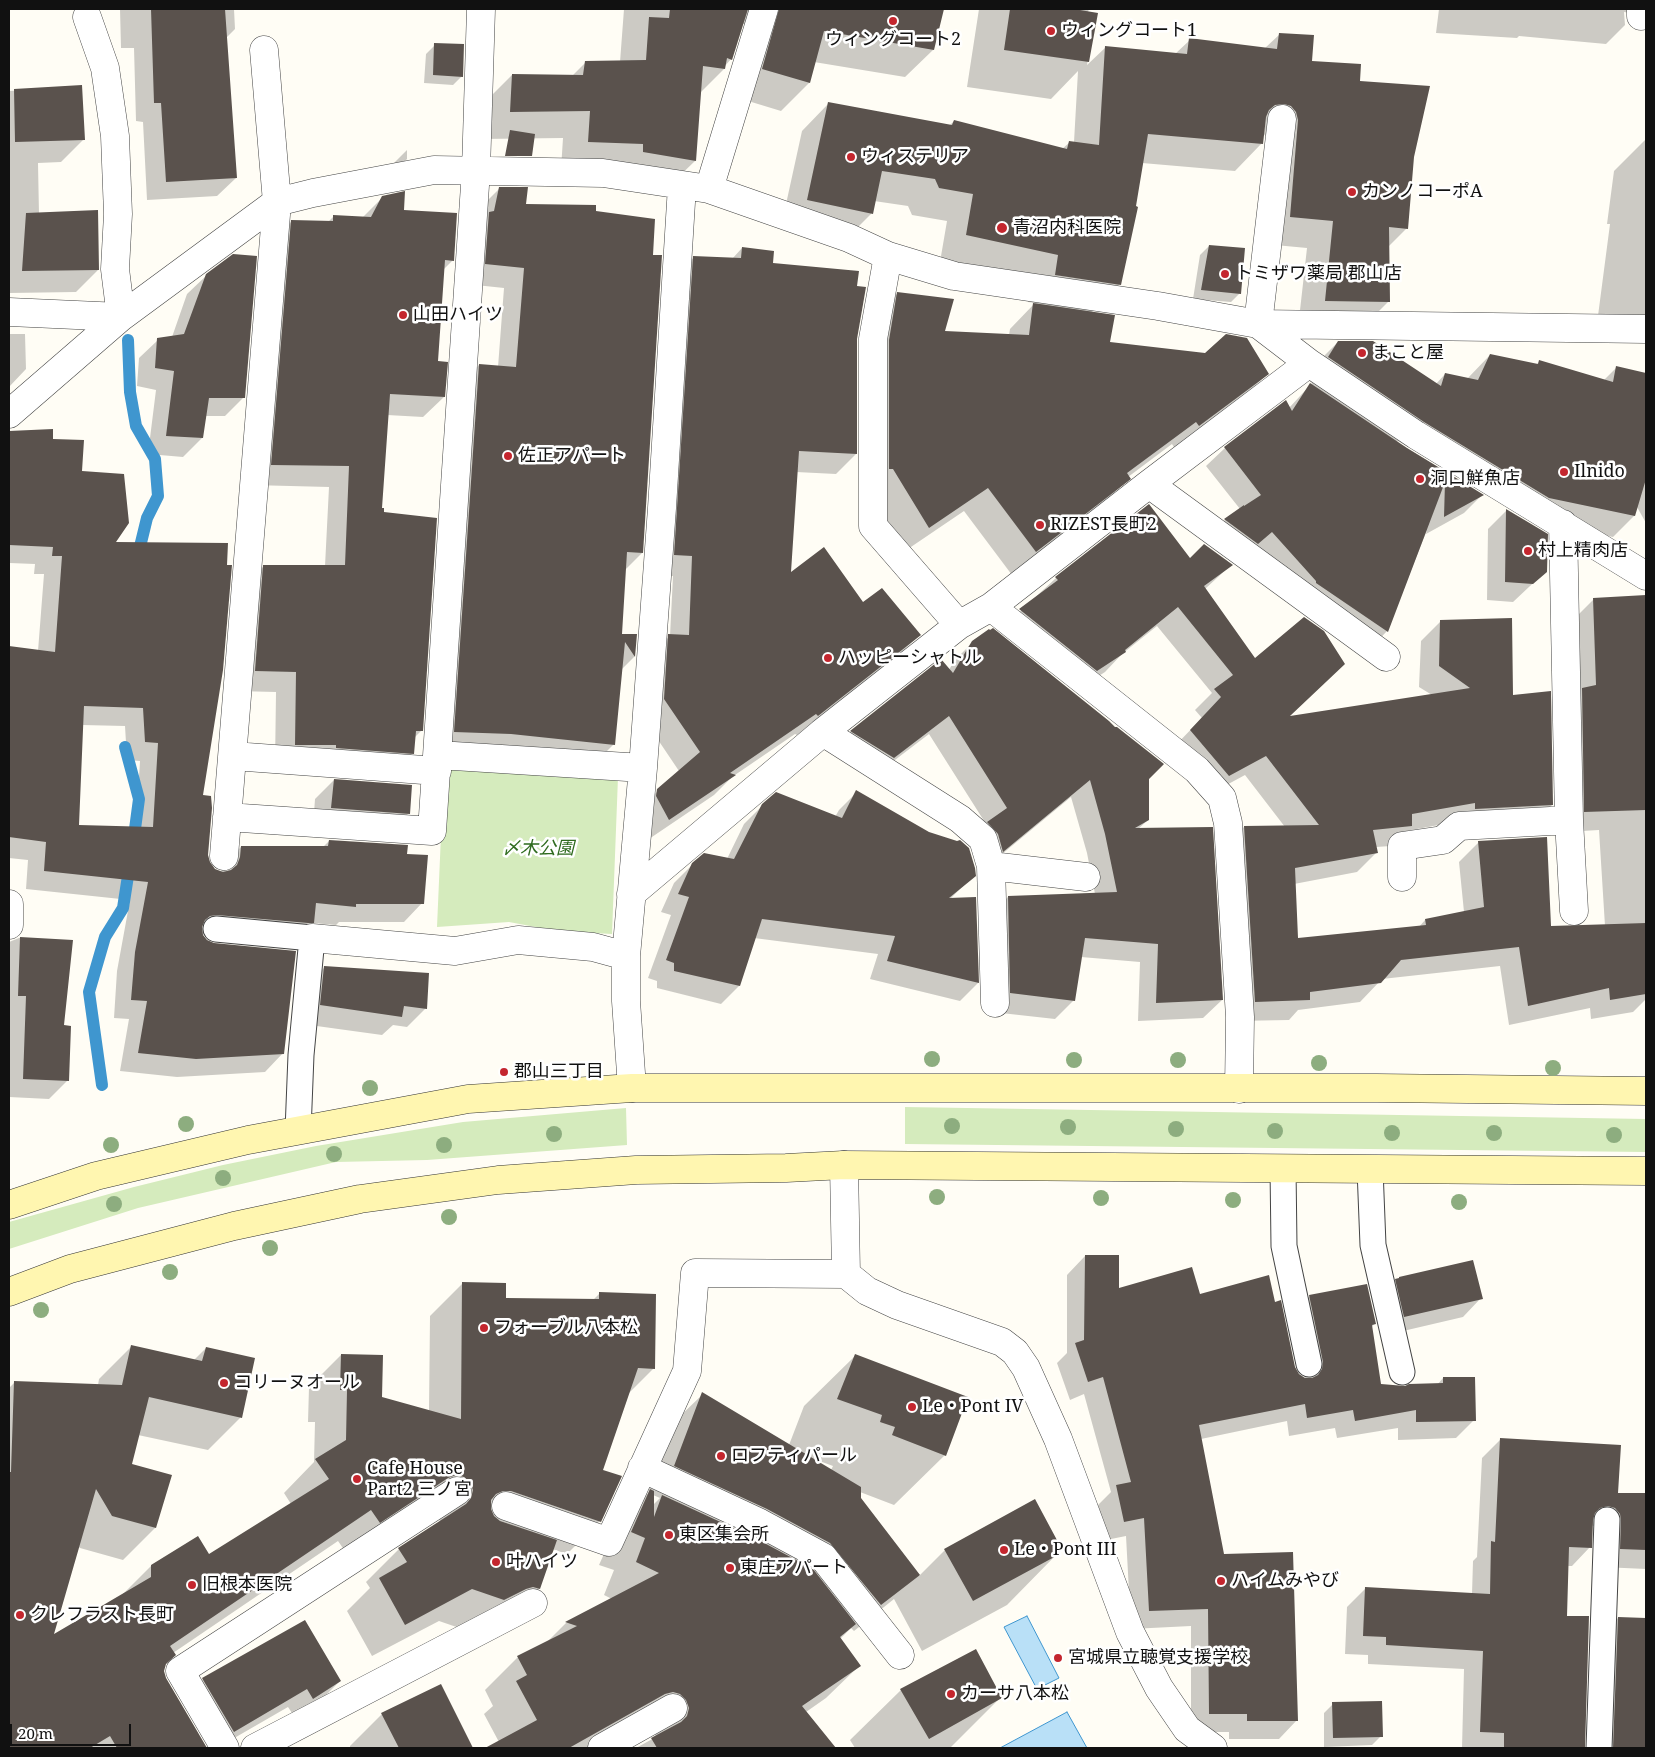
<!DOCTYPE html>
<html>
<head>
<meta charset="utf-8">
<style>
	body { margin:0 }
	#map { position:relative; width:1655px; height:1757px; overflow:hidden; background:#fffdf5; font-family:"Noto Serif",serif }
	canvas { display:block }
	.frame { position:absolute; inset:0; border:10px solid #111; pointer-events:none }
	.scale { position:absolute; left:10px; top:1724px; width:121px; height:22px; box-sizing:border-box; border:2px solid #111; border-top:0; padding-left:6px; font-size:15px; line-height:18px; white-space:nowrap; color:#111; -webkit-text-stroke:4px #fff; paint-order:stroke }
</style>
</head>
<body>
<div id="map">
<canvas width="1655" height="1757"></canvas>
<div class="frame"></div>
<div class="scale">20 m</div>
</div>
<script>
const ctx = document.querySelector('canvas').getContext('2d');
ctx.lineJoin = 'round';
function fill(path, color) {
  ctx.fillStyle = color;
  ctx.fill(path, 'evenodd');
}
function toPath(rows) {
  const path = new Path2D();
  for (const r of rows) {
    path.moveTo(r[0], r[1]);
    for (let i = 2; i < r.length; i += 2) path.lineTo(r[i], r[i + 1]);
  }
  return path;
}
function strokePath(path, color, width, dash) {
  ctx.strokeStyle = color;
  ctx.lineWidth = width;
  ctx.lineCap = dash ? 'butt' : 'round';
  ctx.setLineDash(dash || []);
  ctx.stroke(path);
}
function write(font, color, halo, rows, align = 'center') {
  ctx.font = font + ' "Noto Serif","Noto Sans JP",serif';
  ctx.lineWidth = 5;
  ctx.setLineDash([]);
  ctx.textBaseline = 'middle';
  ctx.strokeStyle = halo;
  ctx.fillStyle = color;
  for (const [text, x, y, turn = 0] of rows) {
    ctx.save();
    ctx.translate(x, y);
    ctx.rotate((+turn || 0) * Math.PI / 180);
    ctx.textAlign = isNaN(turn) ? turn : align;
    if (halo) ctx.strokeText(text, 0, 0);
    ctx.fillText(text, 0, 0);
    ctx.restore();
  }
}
fill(toPath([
	[444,766,618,777,612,934,557,931,509,922,437,927],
	[905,1107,1646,1119,1646,1152,905,1144],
	[626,1108,627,1145,427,1160,336,1162,138,1208,9,1249,9,1222,134,1187,223,1165,316,1146,463,1122]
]), '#d5ebbd');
const water = toPath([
	[1027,1616,1059,1678,1037,1689,1004,1627,1027,1616],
	[1067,1712,1087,1748,1000,1748,1067,1712]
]);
fill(water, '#b9e0f7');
strokePath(water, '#3f96cf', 1);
fill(toPath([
	[120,9,234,9,235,29,226,38,236,178,217,196,147,200,143,122,136,121,134,48,121,48],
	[624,9,943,9,933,50,905,77,814,62,809,83,781,111,735,97,747,26,742,23,731,59,725,66,724,69,699,94,695,161,667,188,561,169,563,138,482,139,484,103,512,75,572,76,586,62,620,62],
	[979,9,1089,9,1088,12,1097,14,1087,65,1106,47,1175,54,1190,40,1264,49,1280,34,1311,62,1359,82,1413,156,1407,228,1388,247,1389,301,1361,329,1298,328,1307,248,1264,244,1269,140,1263,133,1262,143,1235,171,1142,163,1120,284,1091,313,1108,343,1268,373,1244,397,1175,449,1172,444,1128,477,1129,478,1105,502,1012,575,964,511,905,551,869,493,874,317,898,293,944,332,1009,335,1010,329,1035,303,1028,302,1031,282,940,262,947,221,912,215,908,206,874,201,871,214,844,241,781,227,802,131,829,103,949,126,954,121,1062,149,1070,142,1074,142,1078,71,1051,99,967,87],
	[1439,9,1646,9,1646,30,1639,30,1636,19,1630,13,1624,12,1625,25,1606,44,1519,36,1517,38,1436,33],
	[435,45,462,76,453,85,424,83,426,54],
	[80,87,83,140,61,162,38,163,39,214,98,270,76,292,9,293,9,91],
	[1646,139,1646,336,1596,331,1610,224,1607,224,1614,171],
	[407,150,407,159,388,177,390,167],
	[500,188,525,205,642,553,625,570,621,635,636,635,634,657,621,670,614,744,593,765,434,752,459,386,479,365,498,367,504,288,466,284,479,209],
	[383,197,403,211,453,260,443,270,437,362,444,397,423,417,387,415,380,509,422,730,414,738,413,753,392,774,275,765,276,692,235,691,243,587,264,566,325,566,329,487,251,485,271,242,292,221,327,223,334,216,362,218],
	[1209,246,1240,293,1231,302,1193,299,1200,255],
	[742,248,772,264,856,287,856,454,836,474,796,472,789,575,862,604,919,635,899,655,797,735,795,734,732,777,714,795,649,839,637,811,679,771,644,719,649,656,670,636,673,576,655,575,674,278,694,257,732,259],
	[207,275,244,397,225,416,205,416,202,438,183,457,148,454,156,390,137,386,139,358,158,340,172,337,187,294],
	[9,334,25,334,26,369,9,387],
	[1338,342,1436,384,1445,374,1467,379,1490,355,1536,365,1539,362,1603,381,1617,367,1646,375,1646,523,1637,507,1634,516,1613,537,1527,519,1398,441,1397,442,1482,495,1464,513,1426,534,1427,530,1387,631,1369,650,1207,538,1225,520,1240,509,1206,466,1225,448,1285,402,1289,408,1312,383,1307,379,1316,364],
	[52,431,51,441,81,472,114,544,201,796,209,864,215,870,221,872,223,865,241,847,323,847,329,841,406,855,422,903,404,922,339,922,336,925,313,923,295,940,201,933,283,1053,265,1072,177,1077,120,1071,129,1019,114,1018,117,971,130,900,26,889,28,860,9,858,9,648,38,651,44,574,34,574,35,564,9,563,9,433],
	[82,725,125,726,127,760,140,761,136,828,78,827],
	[1507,510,1546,571,1513,602,1487,600,1488,529],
	[1190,559,1231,565,1205,589,1288,718,1432,695,1419,687,1421,641,1441,621,1512,697,1552,805,1532,825,1455,822,1406,831,1391,846,1376,847,1377,852,1357,872,1294,884,1297,940,1419,927,1425,920,1464,912,1459,862,1479,842,1550,928,1605,926,1599,830,1565,832,1574,619,1594,599,1646,596,1646,999,1633,1012,1591,1019,1590,1008,1509,1025,1500,966,1382,979,1360,1002,1298,1010,1289,1020,1235,1021,1224,847,1244,827,1285,827,1245,775,1208,795,1171,750,1202,718,1195,710,1212,693,1157,626,1122,654,1105,672,1077,690,1000,630,1056,578],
	[973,642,1148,779,1148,820,1138,829,1222,1000,1203,1018,1138,1021,1140,962,1081,957,1074,1000,1055,1019,992,1012,989,916,1008,897,1095,894,1087,853,1071,797,984,869,969,841,986,824,929,734,874,776,833,750,851,732,941,661,949,670,954,661],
	[334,780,409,813,390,832,313,827,315,799],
	[857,792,974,875,950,899,975,898,978,983,960,1001,870,979,878,954,754,938,739,986,721,1004,657,988,657,981,648,978,671,915,661,912,674,883,693,864,727,859,744,824,763,805,835,817,839,810],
	[19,938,71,941,63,1026,67,1081,49,1099,9,1097,9,942],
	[324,968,426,1008,407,1027,393,1025,382,1035,302,1024,306,986],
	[1085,1256,1118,1290,1274,1303,1294,1367,1298,1375,1305,1379,1291,1315,1310,1296,1375,1323,1371,1328,1380,1386,1405,1387,1437,1385,1443,1378,1474,1420,1456,1438,1398,1440,1398,1428,1337,1438,1335,1428,1289,1436,1287,1421,1201,1439,1223,1556,1297,1720,1279,1739,1229,1739,1229,1732,1191,1732,1191,1626,1131,1629,1126,1536,1106,1540,1098,1505,1111,1492,1084,1394,1070,1400,1057,1363,1067,1353,1067,1275],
	[1396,1280,1481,1298,1463,1317,1386,1335,1377,1299],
	[463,1283,505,1299,593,1300,599,1294,654,1368,627,1395,601,1470,600,1521,567,1554,552,1549,539,1589,506,1621,471,1632,439,1621,372,1656,347,1611,370,1588,366,1582,399,1549,440,1522,438,1515,347,1554,338,1541,173,1653,165,1664,163,1672,165,1679,205,1748,9,1748,9,1388,15,1382,98,1385,99,1379,132,1346,194,1360,206,1348,254,1359,240,1418,208,1450,138,1435,131,1465,155,1528,123,1560,80,1548,78,1546,52,1637,121,1596,151,1566,209,1555,291,1504,284,1493,314,1462,315,1422,308,1422,309,1387,341,1355,381,1398,429,1411,430,1316],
	[855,1356,945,1455,894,1505,860,1492,860,1498,919,1576,945,1550,1057,1554,1007,1605,922,1651,894,1599,854,1631,851,1628,840,1639,859,1666,826,1698,806,1712,834,1748,636,1748,656,1737,655,1733,593,1748,488,1748,499,1742,484,1714,493,1706,485,1690,517,1658,545,1644,566,1623,612,1599,604,1595,614,1570,599,1565,618,1523,648,1493,676,1420,703,1394,789,1445,804,1406],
	[814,1459,833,1466,831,1470,814,1460],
	[653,1495,660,1498,652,1506],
	[1500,1440,1617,1494,1646,1495,1646,1569,1602,1567,1596,1527,1591,1525,1590,1547,1572,1566,1567,1566,1566,1617,1588,1617,1584,1748,1462,1748,1464,1669,1368,1664,1368,1655,1345,1654,1347,1607,1366,1588,1472,1594,1473,1561,1477,1557,1482,1458],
	[1618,1618,1646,1619,1646,1748,1596,1748,1600,1637],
	[203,1679,340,1681,321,1700,294,1716,288,1707,217,1748,184,1698],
	[440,1685,472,1748,350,1748,350,1746,382,1714],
	[901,1690,1000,1698,950,1748,855,1748,850,1740],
	[1333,1704,1381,1736,1372,1745,1324,1747,1324,1713]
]), '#0003');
strokePath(toPath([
	[128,340,130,392,136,426,155,459,158,496,147,518,137,559],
	[125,747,139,799,133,844],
	[102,1085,89,992,105,937,123,908,130,863]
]), '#3f96cf', 12);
fill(toPath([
	[151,9,225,9,237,178,166,182,161,103,154,103],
	[670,9,748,9,732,60,727,58,725,69,703,66,696,161,643,152,643,144,588,142,590,111,510,112,512,74,583,75,585,61,646,60,649,17,669,18],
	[779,9,944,9,934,50,824,31,810,83,762,69],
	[1010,9,1074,9,1098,13,1089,62,1004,50],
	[1279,33,1314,35,1312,61,1361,64,1360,81,1430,86,1414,157,1408,229,1389,227,1390,302,1325,301,1333,221,1290,217,1298,120,1296,112,1291,106,1284,104,1275,105,1269,110,1266,117,1263,144,1148,134,1136,206,1138,207,1121,285,1055,275,1058,255,966,235,973,194,939,188,935,179,882,171,873,214,807,200,828,102,952,125,954,120,1067,149,1069,141,1099,145,1105,46,1187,54,1189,38,1277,49],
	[434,43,464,44,463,77,433,75],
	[82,85,85,140,15,142,14,89],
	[510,130,535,134,532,156,505,156],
	[499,187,528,187,526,204,596,205,596,211,655,219,653,255,662,255,643,553,627,552,622,634,637,634,635,657,625,642,615,745,511,734,454,732,479,364,516,367,524,268,485,264,489,212,494,211],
	[405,191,404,210,457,213,454,261,445,260,438,361,448,362,445,397,390,394,382,508,384,508,384,512,437,518,423,731,416,731,414,754,336,748,336,745,295,745,296,672,255,671,263,565,345,565,349,466,271,465,291,220,333,221,333,215,371,217,382,196],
	[98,210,99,270,22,271,26,213],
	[1209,245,1245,248,1241,294,1201,290],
	[742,247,774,251,773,263,859,271,857,286,866,287,857,339,857,454,799,451,791,572,824,547,863,602,882,588,921,635,818,716,816,714,730,773,736,775,669,820,656,796,657,789,700,752,664,699,668,634,689,635,692,556,674,555,693,256,741,258],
	[233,254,257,256,245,398,209,398,203,438,166,436,174,371,155,368,157,338,184,334,206,274],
	[897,292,954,299,945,331,1029,335,1033,303,1115,315,1110,342,1205,353,1226,334,1247,338,1269,374,1199,426,1196,422,1127,473,1131,479,1036,552,988,488,929,528,893,469,889,469,889,340],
	[1338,341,1373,341,1441,386,1445,373,1478,380,1490,354,1538,364,1539,360,1613,382,1616,366,1646,373,1646,479,1635,516,1549,498,1424,422,1328,357],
	[1310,383,1407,448,1484,495,1444,517,1445,482,1388,632,1316,583,1316,581,1272,532,1258,544,1224,519,1244,505,1244,506,1261,495,1224,447,1286,400,1292,411],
	[53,429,53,439,84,440,82,471,124,474,129,523,116,542,228,543,227,565,232,565,223,670,203,795,211,796,212,808,208,855,210,862,215,869,223,872,231,870,237,865,240,857,241,846,328,846,329,840,408,845,407,854,428,855,424,904,356,904,356,907,316,903,314,923,308,923,217,915,210,916,205,920,202,927,203,935,207,940,214,943,296,951,284,1054,196,1059,138,1053,147,1001,131,1000,135,952,148,882,44,871,46,842,9,837,9,646,55,652,62,556,52,556,53,547,9,545,9,431],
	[84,706,143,708,145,742,158,743,153,827,79,825],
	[1149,504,1190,558,1204,544,1233,565,1204,586,1255,658,1304,617,1324,631,1345,664,1290,716,1470,688,1439,666,1440,620,1512,618,1513,695,1551,691,1553,805,1475,809,1475,803,1412,814,1412,826,1373,830,1378,853,1295,868,1298,938,1426,925,1425,919,1484,907,1478,841,1547,837,1551,926,1646,923,1646,994,1610,1000,1609,988,1528,1006,1519,947,1401,960,1381,983,1310,992,1310,1000,1255,1002,1244,826,1319,825,1266,756,1229,776,1190,730,1221,697,1214,689,1233,675,1178,607,1125,650,1126,652,1097,671,1019,609,1058,580,1055,577],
	[1506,509,1548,534,1547,572,1533,584,1505,582],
	[1646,595,1646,810,1584,812,1582,688,1596,685,1593,598],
	[993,628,1109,721,1115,727,1117,727,1164,764,1149,779,1149,820,1135,828,1213,827,1223,1000,1156,1003,1158,944,1085,938,1075,1001,1010,993,1008,896,1117,892,1105,834,1090,780,1003,852,998,834,987,822,1007,808,949,716,894,758,850,731,941,659,953,673,972,641,989,629,990,630],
	[334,779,412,785,410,814,331,808],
	[856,790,929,832,957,841,960,840,969,848,975,868,976,876,949,898,976,897,979,983,887,961,895,936,762,919,740,986,674,971,674,963,666,960,689,897,678,894,692,863,704,853,734,859,762,804,776,792,842,818],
	[20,937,73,940,64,1025,71,1026,69,1081,23,1079,26,996,18,996],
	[324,966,429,973,427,1009,404,1006,402,1017,320,1005],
	[1085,1255,1119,1255,1119,1288,1192,1267,1200,1294,1269,1275,1275,1302,1281,1300,1295,1367,1299,1374,1305,1378,1312,1378,1318,1375,1322,1369,1323,1362,1309,1295,1367,1284,1376,1324,1372,1325,1381,1384,1405,1386,1409,1384,1443,1383,1443,1377,1475,1377,1476,1421,1416,1422,1416,1410,1355,1421,1353,1410,1307,1418,1305,1404,1199,1425,1224,1554,1293,1552,1298,1721,1247,1721,1247,1714,1209,1714,1208,1609,1149,1611,1144,1518,1124,1522,1116,1485,1131,1482,1103,1377,1088,1382,1075,1343,1084,1340],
	[1473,1260,1483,1299,1404,1317,1395,1279,1399,1278,1399,1277],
	[462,1282,506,1283,506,1298,599,1299,599,1292,656,1294,655,1369,638,1368,603,1470,622,1476,601,1522,511,1491,503,1491,496,1494,491,1500,491,1509,494,1516,500,1521,557,1540,540,1589,533,1587,526,1589,504,1600,472,1589,405,1625,379,1578,407,1562,398,1548,466,1504,471,1498,473,1490,470,1482,464,1477,456,1475,448,1478,380,1523,371,1510,170,1646,176,1655,166,1664,164,1671,166,1678,207,1748,117,1748,110,1736,90,1748,9,1748,9,1472,11,1472,14,1381,122,1385,131,1345,202,1361,206,1347,255,1358,242,1418,149,1397,132,1464,172,1475,156,1528,112,1516,96,1489,54,1634,151,1577,151,1565,198,1536,209,1554,329,1479,315,1459,346,1440,347,1390,340,1390,341,1354,383,1355,382,1397,461,1419],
	[855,1354,968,1397,946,1456,892,1435,895,1427,880,1422,882,1415,837,1399],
	[702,1392,861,1487,861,1498,920,1575,881,1605,830,1543,767,1509,674,1466],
	[1500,1438,1621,1445,1618,1493,1646,1493,1646,1550,1620,1549,1621,1520,1620,1514,1615,1508,1608,1506,1600,1508,1595,1513,1593,1520,1592,1548,1569,1547,1567,1616,1589,1616,1585,1748,1504,1748,1504,1733,1480,1732,1483,1651,1386,1645,1386,1637,1363,1636,1365,1587,1490,1594,1491,1541,1495,1542],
	[650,1489,654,1491,654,1517,662,1495,753,1537,813,1569,856,1624,840,1637,861,1666,802,1706,836,1748,657,1748,651,1738,681,1722,687,1716,689,1708,686,1700,680,1694,673,1692,665,1694,569,1748,485,1748,537,1720,516,1681,527,1675,517,1656,577,1626,565,1622,659,1573,636,1562,645,1538,631,1532],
	[1035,1499,1058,1542,1058,1555,973,1601,944,1549],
	[1618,1617,1646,1618,1646,1748,1613,1748],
	[305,1620,341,1681,313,1699,307,1689,234,1732,202,1678],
	[976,1649,1002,1698,929,1739,900,1689],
	[441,1684,473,1748,399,1748,381,1713],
	[1382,1701,1383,1737,1333,1738,1332,1702]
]), '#5a524d');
const lane = toPath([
	[216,929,312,938,301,1055,298,1131],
	[1283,1168,1284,1246,1309,1364],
	[1370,1169,1373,1245,1402,1372],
	[1599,1748,1607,1520]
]);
const street = toPath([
	[1641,16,1641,9],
	[709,189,764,9],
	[888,256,873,339,873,526,959,625],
	[9,312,121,317,115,269,118,214,115,136,105,68,87,17],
	[1258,324,1309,363,1416,435,1646,576],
	[1258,324,1282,119],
	[9,414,121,317,277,202,313,193,434,170,603,173,709,189,849,238,888,256,954,276,1158,306,1258,324,1646,329],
	[1149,484,1386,657],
	[1563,524,1569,820,1574,911],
	[991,607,1197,770,1222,798,1228,823,1240,1017,1239,1089],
	[823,732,960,819,983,839,991,866,995,1003],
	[438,755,643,768],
	[233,756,437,771],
	[227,817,432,831,476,170,481,9],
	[224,856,277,202,264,50],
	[991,866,1086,877],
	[1402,877,1402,846,1443,840,1459,826,1569,820],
	[631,894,823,732,959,625,991,607,1149,484,1309,363],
	[9,904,9,925],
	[312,938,455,951,518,940,593,947,626,956],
	[632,1088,626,1001,626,956,643,768,662,508,682,186],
	[844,1165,846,1274],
	[642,1468,760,1523,823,1557,900,1655],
	[506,1506,609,1542,687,1371,695,1273,846,1274,867,1291,897,1305,1002,1342,1015,1352,1026,1368,1058,1439,1130,1632,1159,1688,1187,1729,1213,1748],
	[225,1748,180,1671,457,1491],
	[255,1748,533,1603],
	[602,1748,673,1708]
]);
const secondary = toPath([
	[9,1205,96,1176,248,1140,468,1099,632,1088,1377,1088,1646,1091],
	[9,1292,70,1269,234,1226,360,1199,498,1180,636,1170,786,1168,844,1165,1646,1171]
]);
strokePath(lane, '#444', 27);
strokePath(street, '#444', 29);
strokePath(secondary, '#333', 29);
strokePath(lane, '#fff', 25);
strokePath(street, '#fff', 28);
strokePath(secondary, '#fff6b0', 28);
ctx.fillStyle = '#8dad7f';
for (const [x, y] of [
	[932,1059],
	[1074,1060],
	[1178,1060],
	[1319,1063],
	[1553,1068],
	[370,1088],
	[186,1124],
	[952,1126],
	[1068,1127],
	[1176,1129],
	[1275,1131],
	[1392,1133],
	[1494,1133],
	[554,1134],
	[1614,1135],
	[111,1145],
	[444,1145],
	[334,1154],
	[223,1178],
	[937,1197],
	[1101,1198],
	[1233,1200],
	[1459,1202],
	[114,1204],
	[449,1217],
	[270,1248],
	[170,1272],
	[41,1310]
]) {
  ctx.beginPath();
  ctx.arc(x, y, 8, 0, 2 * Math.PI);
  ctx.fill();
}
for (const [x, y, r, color] of [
	[893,21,5,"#c4262e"],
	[1051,31,5,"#c4262e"],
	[851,157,5,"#c4262e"],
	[1352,192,5,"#c4262e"],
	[1002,228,6,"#c4262e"],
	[1225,274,5,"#c4262e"],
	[403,315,5,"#c4262e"],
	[1362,353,5,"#c4262e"],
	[508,456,5,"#c4262e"],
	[1564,472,5,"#c4262e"],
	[1420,479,5,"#c4262e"],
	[1040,525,5,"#c4262e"],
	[1528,551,5,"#c4262e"],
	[828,658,5,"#c4262e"],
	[504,1072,5,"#c4262e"],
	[484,1328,5,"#c4262e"],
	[224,1383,5,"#c4262e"],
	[912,1407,5,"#c4262e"],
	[721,1456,5,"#c4262e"],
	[357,1479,5,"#c4262e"],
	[669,1535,5,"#c4262e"],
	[1004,1550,5,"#c4262e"],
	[496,1562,5,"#c4262e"],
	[730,1568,5,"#c4262e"],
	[1221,1581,5,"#c4262e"],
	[192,1585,5,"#c4262e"],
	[20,1615,5,"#c4262e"],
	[1058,1658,5,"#c4262e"],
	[951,1694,5,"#c4262e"]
]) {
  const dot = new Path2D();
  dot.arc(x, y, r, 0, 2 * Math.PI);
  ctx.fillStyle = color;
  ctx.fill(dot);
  strokePath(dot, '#fff', 2);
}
write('18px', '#111', '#fff', [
	["ウィングコート1",1061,31],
	["ウィングコート2",893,40,"center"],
	["ウィステリア",861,157],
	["カンノコーポA",1362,192],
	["青沼内科医院",1013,228],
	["トミザワ薬局 郡山店",1235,274],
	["山田ハイツ",413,315],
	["まこと屋",1372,353],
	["佐正アパート",518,456],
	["Ilnido",1574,472],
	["洞口鮮魚店",1430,479],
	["RIZEST長町2",1050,525],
	["村上精肉店",1538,551],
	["ハッピーシャトル",838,658],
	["郡山三丁目",514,1072],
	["フォーブル八本松",494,1328],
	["コリーヌオール",234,1383],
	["Le・Pont IV",922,1407],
	["ロフティパール",731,1456],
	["Cafe House",367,1469],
	["Part2 三ノ宮",367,1490],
	["東区集会所",679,1535],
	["Le・Pont III",1014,1550],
	["叶ハイツ",506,1562],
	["東庄アパート",740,1568],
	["ハイムみやび",1231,1581],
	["旧根本医院",202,1585],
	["クレフラスト長町",30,1615],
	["宮城県立聴覚支援学校",1068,1658],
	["カーサ八本松",961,1694]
], 'left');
write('italic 18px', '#2f6b1f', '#fff', [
	["〆木公園",538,849]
]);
</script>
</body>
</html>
